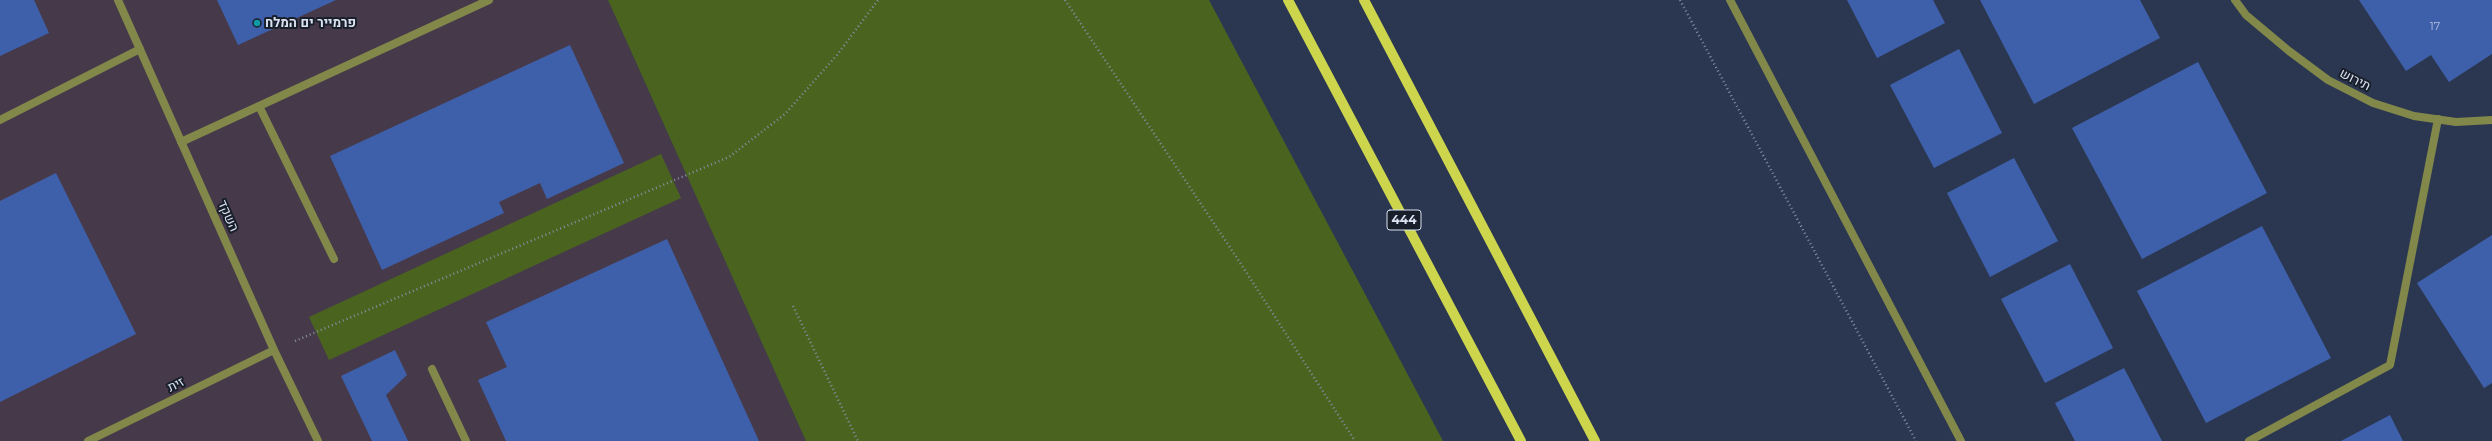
<!DOCTYPE html>
<html>
<head>
<meta charset="utf-8">
<style>
	body { margin:0 }
	canvas { display:block; background:#2b3750 }
</style>
</head>
<body>
<canvas width="2492" height="441"></canvas>
<script>
const ctx = document.querySelector('canvas').getContext('2d');
ctx.lineJoin = 'round';
function fill(path, color) {
  ctx.fillStyle = color;
  ctx.fill(path, 'evenodd');
}
function toPath(rows) {
  const path = new Path2D();
  for (const r of rows) {
    path.moveTo(r[0], r[1]);
    for (let i = 2; i < r.length; i += 2) path.lineTo(r[i], r[i + 1]);
  }
  return path;
}
function strokePath(path, color, width, dash) {
  ctx.strokeStyle = color;
  ctx.lineWidth = width;
  ctx.lineCap = dash ? 'butt' : 'round';
  ctx.setLineDash(dash || []);
  ctx.stroke(path);
}
function write(font, color, halo, rows, align = 'center') {
  ctx.font = font + ' Montserrat,Heebo,sans-serif';
  ctx.lineWidth = 4;
  ctx.setLineDash([]);
  ctx.textBaseline = 'middle';
  ctx.strokeStyle = halo;
  ctx.fillStyle = color;
  for (const [text, x, y, turn = 0] of rows) {
    ctx.save();
    ctx.translate(x, y);
    ctx.rotate((+turn || 0) * Math.PI / 180);
    ctx.textAlign = isNaN(turn) ? turn : align;
    if (halo) ctx.strokeText(text, 0, 0);
    ctx.fillText(text, 0, 0);
    ctx.restore();
  }
}
fill(toPath([
	[0,0,608,0,806,441,0,441]
]), '#463a4a');
fill(toPath([
	[608,0,1209,0,1443,441,806,441],
	[661,154,681,198,329,360,309,317]
]), '#4a6420');
fill(toPath([
	[0,0,34,0,49,33,0,56],
	[217,0,336,0,238,45],
	[1847,0,1933,0,1945,23,1877,58],
	[1980,0,2140,0,2160,38,2034,104],
	[2359,0,2492,0,2492,54,2449,82,2431,55,2406,71],
	[570,45,624,163,547,199,540,183,499,202,504,213,382,270,330,156],
	[1959,49,2002,133,1934,168,1890,85],
	[2198,62,2267,193,2142,259,2072,128],
	[2014,158,2058,241,1990,277,1947,193],
	[56,173,136,334,0,402,0,201],
	[2262,226,2331,358,2206,423,2137,291],
	[2492,235,2492,383,2484,388,2417,283],
	[667,239,759,441,506,441,478,380,507,367,486,322],
	[2070,264,2113,348,2045,383,2001,299],
	[395,350,407,375,386,395,408,441,372,441,341,376],
	[2124,368,2162,441,2075,441,2055,403],
	[2390,415,2403,441,2341,441]
]), '#3e60aa');
strokePath(toPath([
	[1065,0,1239,261,1355,441],
	[1680,0,1916,441],
	[793,306,858,441],
	[295,341,729,157,785,114,837,55,878,0]
]), '#858fa3', 2.5, [1, 3]);
strokePath(toPath([
	[259,106,334,259],
	[0,120,140,49],
	[181,142,489,0],
	[432,369,466,441],
	[2249,441,2390,365,2438,119]
]), '#82874a', 8);
strokePath(toPath([
	[118,0,274,350,318,441],
	[1730,0,1961,441],
	[2235,0,2246,15,2289,51,2328,80,2373,103,2414,116,2456,122,2492,120],
	[88,441,274,350]
]), '#82874a', 8);
strokePath(toPath([
	[1288,0,1521,441],
	[1364,0,1595,441]
]), '#cdd54d', 10);
for (const [x, y, r, color] of [
	[257,23,4,"#0f9aa8"]
]) {
  const dot = new Path2D();
  dot.arc(x, y, r, 0, 2 * Math.PI);
  ctx.fillStyle = color;
  ctx.fill(dot);
  strokePath(dot, '#191f2a', 1.5);
}
write('11px', '#b4c2e1', null, [
	["17",2435,27]
]);
for (const [x, y, w] of [
	[1404,220,34]
]) {
  const box = new Path2D();
  box.roundRect(x - w / 2, y - 10, w, 20, 3);
  ctx.fillStyle = '#191f2a';
  ctx.fill(box);
  strokePath(box, '#dbe3f3', 1);
}
write('bold 12px', '#dbe3f3', null, [
	["444",1404,220]
]);
write('bold 13px', '#dbe3f3', '#191f2a', [
	["פרמייר ים המלח",265,23]
], 'left');
write('13px', '#dbe3f3', '#191f2a', [
	["תירוש",2355,80,27],
	["השקד",228,216,66],
	["זית",176,385,-26]
]);
</script>
</body>
</html>
